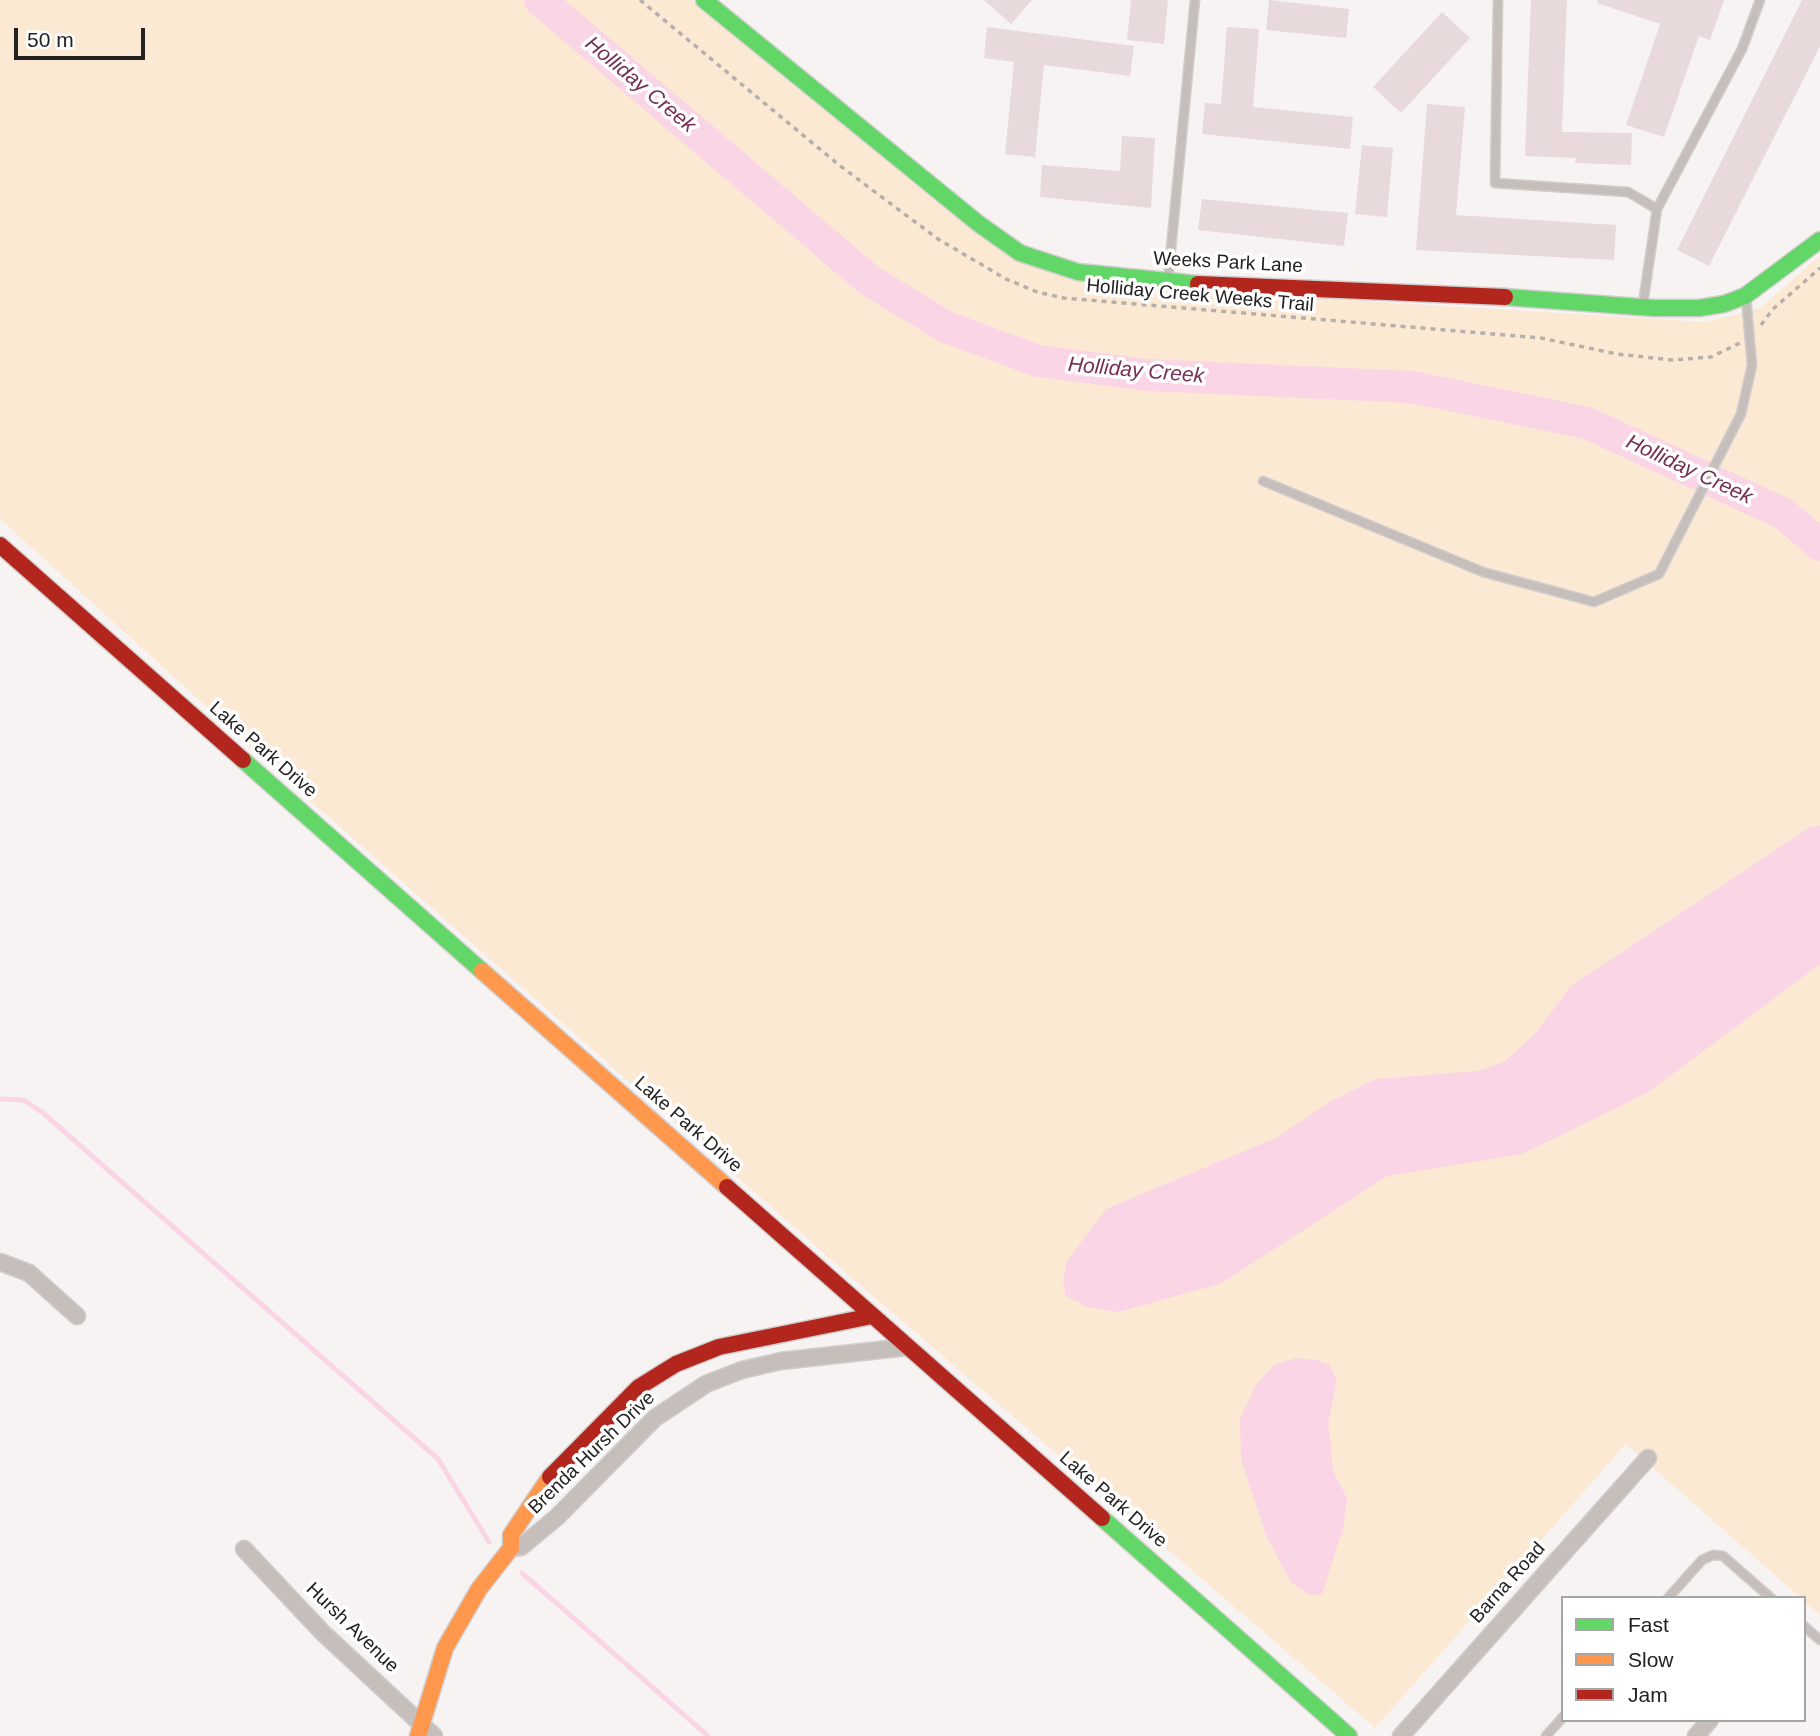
<!DOCTYPE html>
<html>
<head>
<meta charset="utf-8">
<style>
	body { margin:0 }
	#map { position:relative; width:1820px; height:1736px; overflow:hidden; background:#f8f3f3; font-family:Arial,sans-serif }
	canvas { display:block }
	.legend { position:absolute; left:1561px; top:1596px; width:245px; height:126px; box-sizing:border-box; background:#fff; border:2px solid #a7a6a6; margin:0; padding:9px 12px; list-style:none; font-size:21px; color:#242121 }
	.legend li { display:flex; align-items:center; gap:14px; height:35px }
	.legend b { width:35px; border:2px solid #a7a6a6 }
	.scale { position:absolute; left:14px; top:28px; width:131px; height:32px; box-sizing:border-box; border:4px solid #242121; border-top:0; padding-left:9px; font-size:21px; line-height:24px; white-space:nowrap; color:#242121; -webkit-text-stroke:5px #fff; paint-order:stroke }
</style>
</head>
<body>
<div id="map">
<canvas width="1820" height="1736"></canvas>
<ul class="legend">
<li><b style="height:9px;background:#63d668"></b>Fast</li>
<li><b style="height:9px;background:#ff974d"></b>Slow</li>
<li><b style="height:9px;background:#b3261e"></b>Jam</li>
</ul>
<div class="scale">50 m</div>
</div>
<script>
const ctx = document.querySelector('canvas').getContext('2d');
ctx.lineJoin = 'round';
function fill(path, color) {
  ctx.fillStyle = color;
  ctx.fill(path, 'evenodd');
}
function toPath(rows) {
  const path = new Path2D();
  for (const r of rows) {
    path.moveTo(r[0], r[1]);
    for (let i = 2; i < r.length; i += 2) path.lineTo(r[i], r[i + 1]);
  }
  return path;
}
function strokePath(path, color, width, dash) {
  ctx.strokeStyle = color;
  ctx.lineWidth = width;
  ctx.lineCap = dash ? 'butt' : 'round';
  ctx.setLineDash(dash || []);
  ctx.stroke(path);
}
function write(font, color, halo, rows, align = 'center') {
  ctx.font = font + ' Arial,sans-serif';
  ctx.lineWidth = 7;
  ctx.setLineDash([]);
  ctx.textBaseline = 'middle';
  ctx.strokeStyle = halo;
  ctx.fillStyle = color;
  for (const [text, x, y, turn = 0] of rows) {
    ctx.save();
    ctx.translate(x, y);
    ctx.rotate((+turn || 0) * Math.PI / 180);
    ctx.textAlign = isNaN(turn) ? turn : align;
    if (halo) ctx.strokeText(text, 0, 0);
    ctx.fillText(text, 0, 0);
    ctx.restore();
  }
}
fill(toPath([
	[0,0,691,0,1006,252,1168,289,1705,322,1760,308,1820,256,1820,1615,1626,1444,1375,1728,844,1271,306,797,0,519]
]), '#fce9d4');
fill(toPath([
	[1820,826,1820,964,1647,1093,1522,1154,1387,1176,1222,1283,1119,1312,1087,1307,1066,1296,1063,1281,1067,1261,1106,1209,1278,1137,1333,1100,1375,1079,1478,1071,1504,1062,1535,1034,1571,986,1810,827],
	[1296,1358,1318,1360,1330,1365,1337,1381,1328,1423,1333,1471,1347,1498,1343,1528,1322,1595,1308,1594,1291,1582,1267,1537,1241,1459,1240,1418,1256,1385,1274,1365]
]), '#f9d5e5');
strokePath(toPath([
	[0,1099,24,1100,43,1113,438,1459,489,1542],
	[522,1573,708,1736]
]), '#f9d5e5', 5);
strokePath(toPath([
	[540,0,869,280,946,327,1038,361,1147,375,1412,387,1587,423,1784,514,1820,545]
]), '#f9d5e5', 32);
fill(toPath([
	[984,0,1032,0,1011,24],
	[1131,0,1168,0,1164,44,1127,40],
	[1269,0,1349,9,1346,38,1266,30],
	[1531,0,1567,0,1562,132,1632,133,1631,165,1575,163,1576,158,1525,156],
	[1597,0,1724,0,1710,40,1699,36,1664,137,1626,125,1660,24,1597,3],
	[1802,0,1820,0,1820,46,1709,266,1677,250],
	[1442,12,1470,38,1401,113,1373,87],
	[987,27,1134,46,1130,76,1044,65,1035,157,1005,154,1014,62,984,58],
	[1227,27,1259,29,1253,107,1353,117,1350,149,1202,134,1205,103,1221,104],
	[1427,104,1465,107,1456,215,1616,225,1614,260,1416,250],
	[1122,136,1155,138,1151,208,1040,197,1042,165,1120,171],
	[1362,145,1393,148,1387,217,1355,214],
	[1202,199,1348,213,1344,246,1198,230]
]), '#e8d9db');
const lane = toPath([
	[1498,0,1495,183,1628,192,1657,209],
	[1168,280,1195,0],
	[1643,304,1657,209,1742,49,1760,0],
	[1263,481,1483,572,1594,602,1659,574,1741,414,1752,365,1746,297],
	[1668,1598,1702,1560,1713,1555,1723,1556,1771,1598],
	[1804,1626,1820,1640],
	[1546,1736,1563,1717]
]);
const street = toPath([
	[0,1262,29,1273,77,1316],
	[511,1548,521,1547,556,1518,655,1418,706,1384,742,1370,781,1361,907,1347],
	[244,1549,323,1633,434,1736],
	[1401,1736,1648,1458],
	[1696,1736,1710,1720]
]);
const fast = toPath([
	[704,0,979,224,1020,253,1078,272,1198,284],
	[1505,297,1654,308,1699,308,1724,304,1745,296,1820,240],
	[243,760,482,971],
	[1102,1518,1349,1736]
]);
const slow = toPath([
	[482,971,727,1187],
	[418,1736,445,1648,479,1589,511,1548,511,1535,550,1477]
]);
const jam = toPath([
	[1198,284,1505,297],
	[0,545,243,760],
	[727,1187,1102,1518],
	[550,1477,639,1387,676,1364,719,1347,872,1316]
]);
strokePath(lane, '#d1cece', 11);
strokePath(street, '#d1cece', 19);
strokePath(fast, '#d1cece', 19);
strokePath(slow, '#d1cece', 19);
strokePath(jam, '#d1cece', 19);
strokePath(toPath([
	[640,0,839,165,938,239,1006,279,1037,292,1064,298,1541,338,1617,354,1672,360,1711,357,1740,343],
	[1761,325,1773,309,1820,268]
]), '#b6b0ac', 3.5, [5, 5]);
strokePath(lane, '#c6beba', 8);
strokePath(street, '#c6beba', 16);
strokePath(fast, '#63d668', 16);
strokePath(slow, '#ff974d', 16);
strokePath(jam, '#b3261e', 16);
write('19px', '#242121', '#fff', [
	["Weeks Park Lane",1228,263,3],
	["Holliday Creek Weeks Trail",1200,296,5],
	["Lake Park Drive",263,750,41],
	["Lake Park Drive",688,1125,41],
	["Brenda Hursh Drive",592,1453,-44],
	["Lake Park Drive",1113,1500,41],
	["Barna Road",1508,1583,-48],
	["Hursh Avenue",352,1628,44]
]);
write('italic 21px', '#752f55', '#fff', [
	["Holliday Creek",640,85,40],
	["Holliday Creek",1136,371,5],
	["Holliday Creek",1689,470,25]
]);
</script>
</body>
</html>
